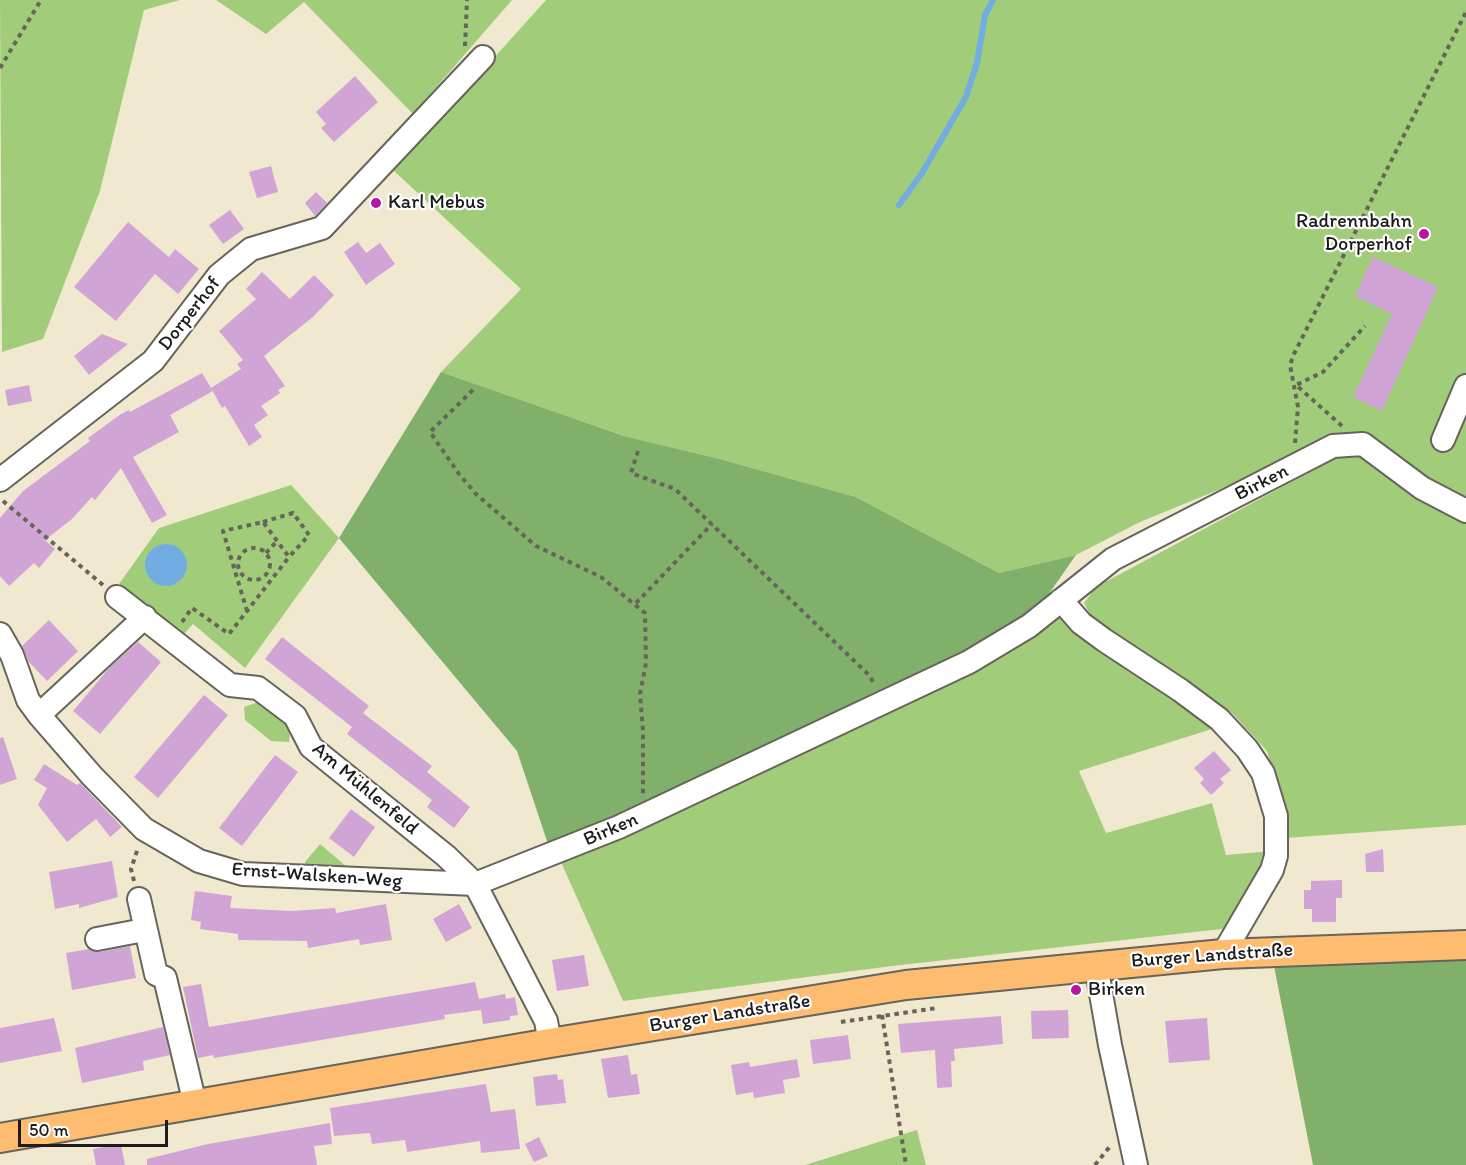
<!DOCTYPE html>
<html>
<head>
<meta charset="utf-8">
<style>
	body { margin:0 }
	#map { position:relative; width:1466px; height:1165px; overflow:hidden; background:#f0e9d0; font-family:Itim,sans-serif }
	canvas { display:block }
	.scale { position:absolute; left:18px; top:1120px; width:150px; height:27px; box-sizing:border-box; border:3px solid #1c1c1c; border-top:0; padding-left:8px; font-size:18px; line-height:21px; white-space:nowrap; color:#1c1c1c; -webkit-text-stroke:4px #fff; paint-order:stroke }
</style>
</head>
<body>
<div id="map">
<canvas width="1466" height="1165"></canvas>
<div class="scale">50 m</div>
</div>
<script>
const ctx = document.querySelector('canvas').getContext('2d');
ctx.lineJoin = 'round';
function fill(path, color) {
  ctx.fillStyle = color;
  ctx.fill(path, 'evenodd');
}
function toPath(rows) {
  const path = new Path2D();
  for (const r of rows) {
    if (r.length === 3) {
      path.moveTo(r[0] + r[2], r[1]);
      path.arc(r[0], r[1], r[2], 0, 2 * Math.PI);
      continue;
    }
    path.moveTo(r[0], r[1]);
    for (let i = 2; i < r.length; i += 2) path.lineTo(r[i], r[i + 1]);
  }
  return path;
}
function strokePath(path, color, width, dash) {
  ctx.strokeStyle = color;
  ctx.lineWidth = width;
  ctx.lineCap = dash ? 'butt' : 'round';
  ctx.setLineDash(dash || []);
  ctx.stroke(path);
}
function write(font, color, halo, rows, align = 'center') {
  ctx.font = font + ' Itim,sans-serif';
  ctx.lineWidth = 4.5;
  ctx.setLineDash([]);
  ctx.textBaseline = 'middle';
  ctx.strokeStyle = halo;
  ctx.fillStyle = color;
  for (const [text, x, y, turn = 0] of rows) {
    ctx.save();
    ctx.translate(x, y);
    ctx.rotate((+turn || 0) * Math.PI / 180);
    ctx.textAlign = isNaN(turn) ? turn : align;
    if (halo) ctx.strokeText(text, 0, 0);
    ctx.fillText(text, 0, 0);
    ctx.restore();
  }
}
fill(toPath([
	[0,0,180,0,144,10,100,191,43,339,2,352],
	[216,0,512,0,413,114,304,2,266,34],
	[546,0,1466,0,1466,825,1286,838,1284,809,1267,751,1232,713,1096,627,1084,603,1096,587,1325,464,1262,472,1140,522,1076,555,999,573,856,497,716,458,624,436,441,372,521,289,393,170],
	[291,485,339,538,245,668,193,624,184,634,119,584,159,528],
	[1060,613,1215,728,1079,771,1106,833,1212,803,1226,855,1272,851,1230,928,892,966,623,1001,561,862],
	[261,701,291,723,289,742,271,741,245,720,244,707],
	[320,844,353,872,305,871,305,862],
	[917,1130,926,1165,805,1165]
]), '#a1cd7a');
fill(toPath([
	[441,372,624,436,716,458,856,497,999,573,1076,555,1046,598,998,639,643,804,548,844,517,751,339,538],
	[1466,957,1466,1165,1313,1165,1274,966]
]), '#80b06a');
fill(toPath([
	[166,565,21]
]), '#71ace2');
strokePath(toPath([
	[899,205,922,173,966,97,977,63,985,15,993,0]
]), '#71ace2', 6);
fill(toPath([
	[355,76,378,102,334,142,321,128,326,124,316,112],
	[271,166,278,192,257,198,249,172],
	[316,192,327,203,315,216,305,203],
	[230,210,244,229,223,244,209,225],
	[128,222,169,257,175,249,199,269,178,294,155,274,116,321,74,287],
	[358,242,366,253,380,243,395,264,366,285,344,252],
	[1373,257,1438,287,1382,411,1353,397,1392,314,1355,296],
	[262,272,290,299,314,275,334,295,313,317,264,356,285,386,278,390,280,393,261,406,268,415,254,425,262,437,249,446,225,406,222,408,211,388,241,369,237,364,243,360,219,331,256,299,246,289],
	[102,334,128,344,89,375,74,356],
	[202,373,213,391,170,415,179,432,133,457,167,515,152,523,121,468,95,500,92,497,72,519,45,540,55,549,39,568,34,563,9,586,0,576,0,518,23,491,90,441,88,438,121,414,129,410,130,412],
	[29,385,32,401,8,406,5,390],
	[49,620,78,651,47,681,29,662,22,646],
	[282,637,369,706,363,713,432,766,427,772,470,807,454,828,427,807,432,800,347,734,352,727,265,659],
	[138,642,161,662,100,734,73,711,110,667],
	[204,695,228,715,158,798,134,777],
	[3,737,17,779,0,785,0,738],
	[1214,751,1231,770,1220,779,1224,783,1211,795,1200,783,1204,779,1194,768],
	[275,755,298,772,242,846,219,828],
	[44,764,77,785,80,783,122,827,110,837,96,819,67,842,38,805,47,788,34,780],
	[351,809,375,827,354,857,329,838],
	[1383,849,1384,872,1366,872,1365,854],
	[112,861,118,897,79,908,79,904,55,909,49,872],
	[1342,880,1342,898,1336,898,1336,922,1312,922,1312,909,1304,909,1304,890,1311,890,1311,881],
	[195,891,232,896,230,908,291,911,335,908,336,913,386,904,392,940,360,945,359,939,308,948,307,941,238,940,238,934,200,929,201,922,191,920],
	[459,904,472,928,446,942,433,919],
	[130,946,136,978,72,990,66,953,89,949,100,952],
	[584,955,589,986,557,991,552,960],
	[475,982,479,999,505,994,506,999,515,997,518,1015,510,1016,510,1020,483,1024,481,1010,444,1015,445,1019,428,1022,214,1058,213,1055,198,1058,183,987,201,984,209,1027],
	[1068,1010,1069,1038,1032,1039,1031,1011],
	[1001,1016,1003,1044,954,1049,955,1061,951,1061,952,1087,937,1088,935,1050,901,1053,898,1024],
	[54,1018,62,1051,0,1063,0,1028],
	[1207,1018,1210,1060,1169,1063,1165,1021],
	[163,1027,170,1055,143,1061,144,1070,82,1083,75,1048],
	[848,1035,851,1059,813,1064,810,1040],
	[628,1055,631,1075,637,1074,640,1094,608,1098,601,1059],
	[797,1059,800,1077,783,1080,785,1093,754,1098,753,1092,736,1095,731,1065,749,1062,750,1067],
	[557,1074,558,1080,563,1079,566,1103,536,1106,533,1077],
	[486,1084,491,1112,515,1109,520,1149,481,1153,480,1141,407,1152,405,1140,372,1144,370,1133,334,1136,330,1108],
	[330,1123,332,1144,314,1146,317,1165,147,1165,147,1159,208,1144],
	[539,1137,548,1156,534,1162,525,1144],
	[121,1144,125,1165,96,1165,93,1149]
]), '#d0a5d5');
const minor = toPath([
	[1443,440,1466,386],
	[0,480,153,361,219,275,251,249,322,228,483,57],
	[117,597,230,685,258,688,295,716,311,747,446,856,475,884,546,1021,550,1043],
	[1061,600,1081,623,1104,640,1180,690,1219,719,1247,749,1263,773,1276,816,1276,856,1272,870,1223,954],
	[145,617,39,715,92,776,144,829,199,861,243,874,475,884,619,827,969,662,1029,626,1113,559,1333,446,1363,444,1422,488,1466,511],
	[0,634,12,655,28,700,39,715],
	[139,899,156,974,165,978,195,1104],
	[97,939,144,930],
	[1096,965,1110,1045,1136,1165]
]);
const major = toPath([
	[0,1138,550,1043,906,985,1223,954,1466,945]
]);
strokePath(minor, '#66645b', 26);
strokePath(major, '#66645b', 32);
strokePath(toPath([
	[465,46,467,0],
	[0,68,41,0],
	[473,390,430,432,459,474,476,494,536,546,601,577,645,613,646,663,640,694,643,731,643,795],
	[1342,426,1296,385,1323,372,1365,326],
	[1295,443,1298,407,1290,365,1294,354,1466,12],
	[638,451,631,473,675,489,869,675,875,685],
	[3,501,103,585],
	[263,522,293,513,309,535,289,557],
	[254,564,16],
	[266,553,277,541],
	[636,603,712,524],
	[182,622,192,608,229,634,247,611,289,557,263,522,223,531,247,611],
	[134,881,131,869,138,848],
	[882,1015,906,1165],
	[841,1022,937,1008],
	[1095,1165,1111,1145]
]), '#66645b', 4, [4.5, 4.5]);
strokePath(minor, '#fff', 22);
strokePath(major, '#febc70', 28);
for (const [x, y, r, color] of [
	[376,203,6,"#b5179e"],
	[1424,234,6,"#b5179e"],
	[1076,990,6,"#b5179e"]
]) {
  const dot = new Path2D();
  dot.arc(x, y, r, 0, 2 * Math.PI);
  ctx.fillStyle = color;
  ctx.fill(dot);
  strokePath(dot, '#fff', 2);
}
write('20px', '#1c1c1c', '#fff', [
	["Karl Mebus",388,203],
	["Radrennbahn",1412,222,"right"],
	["Dorperhof",1412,245,"right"],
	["Birken",1088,990]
], 'left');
write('20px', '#1c1c1c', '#fff', [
	["Dorperhof",190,314,-52],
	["Birken",1262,483,-27],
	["Am Mühlenfeld",365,789,40],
	["Birken",611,830,-23],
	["Ernst-Walsken-Weg",317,876,4],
	["Burger Landstraße",1212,956,-4],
	["Burger Landstraße",730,1014,-9]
]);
</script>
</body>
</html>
